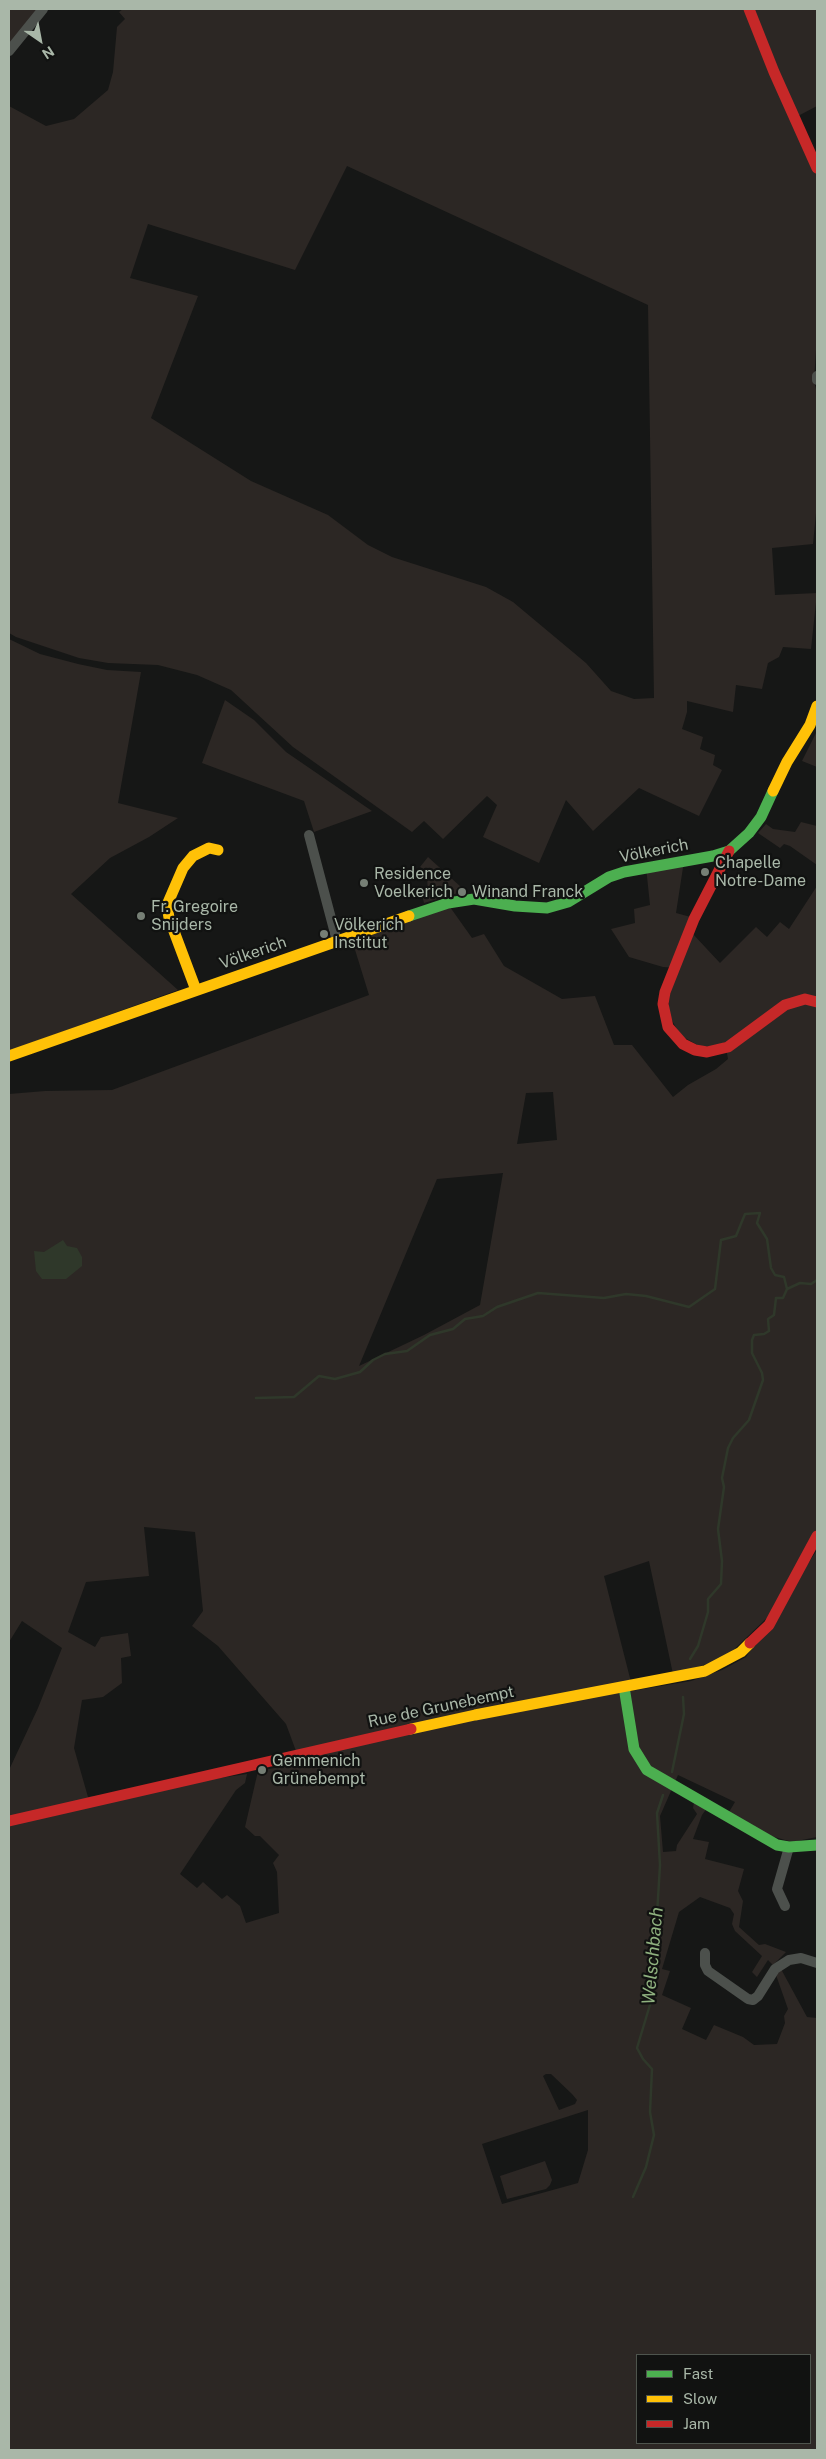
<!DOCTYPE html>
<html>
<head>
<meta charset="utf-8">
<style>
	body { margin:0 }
	#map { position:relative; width:826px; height:2459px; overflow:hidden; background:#161716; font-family:"Public Sans",sans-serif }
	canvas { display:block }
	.frame { position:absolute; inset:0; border:10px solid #a9b7a8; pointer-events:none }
	.legend { position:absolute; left:636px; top:2354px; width:175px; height:90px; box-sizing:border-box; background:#111211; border:1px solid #4e544d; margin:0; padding:6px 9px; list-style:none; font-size:15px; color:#a9b7a8 }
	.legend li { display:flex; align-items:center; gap:10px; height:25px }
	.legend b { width:25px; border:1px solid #4e544d }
	.north { position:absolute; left:15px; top:15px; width:50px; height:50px; -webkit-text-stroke:4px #111211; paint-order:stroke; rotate:147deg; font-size:14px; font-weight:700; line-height:20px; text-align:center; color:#a9b7a8 }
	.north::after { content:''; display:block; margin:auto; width:18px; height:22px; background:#a9b7a8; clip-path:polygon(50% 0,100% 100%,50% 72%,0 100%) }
</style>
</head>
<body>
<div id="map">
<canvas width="826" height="2459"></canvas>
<div class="frame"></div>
<ul class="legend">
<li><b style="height:6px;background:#4caf50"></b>Fast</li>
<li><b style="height:6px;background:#ffc107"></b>Slow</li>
<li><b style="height:6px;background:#c62828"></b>Jam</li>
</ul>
<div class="north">N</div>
</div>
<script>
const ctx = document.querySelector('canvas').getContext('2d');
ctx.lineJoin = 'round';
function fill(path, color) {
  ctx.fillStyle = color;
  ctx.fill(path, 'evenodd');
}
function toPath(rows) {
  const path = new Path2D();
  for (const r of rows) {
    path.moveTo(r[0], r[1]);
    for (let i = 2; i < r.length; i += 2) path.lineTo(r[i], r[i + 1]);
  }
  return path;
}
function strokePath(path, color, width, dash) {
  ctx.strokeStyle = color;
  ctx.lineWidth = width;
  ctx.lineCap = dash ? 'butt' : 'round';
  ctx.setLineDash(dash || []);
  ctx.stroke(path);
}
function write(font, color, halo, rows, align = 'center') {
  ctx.font = font + ' "Public Sans",sans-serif';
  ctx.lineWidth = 4.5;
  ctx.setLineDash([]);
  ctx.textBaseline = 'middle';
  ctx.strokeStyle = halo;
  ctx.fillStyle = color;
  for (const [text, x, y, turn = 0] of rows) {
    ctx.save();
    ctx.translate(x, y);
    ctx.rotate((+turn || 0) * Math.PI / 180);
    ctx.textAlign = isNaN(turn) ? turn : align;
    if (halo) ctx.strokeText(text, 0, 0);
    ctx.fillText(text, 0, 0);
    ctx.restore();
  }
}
fill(toPath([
	[9,9,40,9,9,49],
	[123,9,817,9,817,106,798,116,817,157,817,334,814,381,817,393,817,503,813,544,772,548,775,595,817,593,811,649,783,647,779,657,768,663,762,689,736,685,733,712,687,701,687,712,682,729,703,737,700,749,715,755,713,765,722,770,699,816,639,788,593,831,566,800,539,863,483,837,497,805,487,796,443,839,424,821,412,832,293,747,231,690,197,675,158,665,108,663,79,658,16,637,9,633,9,106,46,126,74,119,108,90,113,72,117,27,125,19,119,12],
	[347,166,648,305,654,698,634,699,611,691,586,663,513,602,486,587,392,557,368,545,328,515,251,481,151,418,198,296,130,278,148,224,295,270],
	[9,639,40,654,78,664,107,670,141,672,118,803,178,818,149,837,110,858,71,894,178,990,9,1051],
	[225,700,254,720,286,752,372,811,314,832,304,801,202,763],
	[816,733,817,733,817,767,802,761],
	[801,822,817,826,817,865,790,846,784,844,780,848,758,833,766,824,773,829,795,832],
	[428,857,461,887,458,893,424,903,422,895,428,894,427,876,425,870,420,867],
	[684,861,676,913,698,919,692,933,720,963,756,927,767,937,780,922,789,929,817,886,817,1528,772,1613,724,1659,673,1674,649,1561,604,1576,631,1682,631,1691,691,1681,722,1670,746,1657,817,1550,817,1837,792,1842,771,1836,729,1812,735,1802,678,1775,660,1816,663,1852,676,1851,677,1845,697,1814,693,1808,694,1802,707,1808,702,1815,693,1839,709,1842,705,1859,744,1869,738,1891,743,1901,739,1927,759,1945,765,1944,786,1952,773,1965,768,1960,757,1977,752,1972,762,1956,735,1931,732,1924,734,1914,730,1908,700,1897,679,1912,662,1969,670,1971,662,1995,691,2008,682,2029,706,2040,714,2025,743,2037,754,2045,777,2044,785,2023,784,2016,788,2009,776,1975,781,1969,807,2017,817,2018,817,2450,9,2450,9,1770,38,1708,62,1648,22,1621,9,1642,9,1094,45,1091,112,1090,369,995,352,940,450,907,472,938,484,934,504,966,562,999,595,996,614,1045,632,1045,673,1097,688,1085,716,1069,728,1059,725,1042,716,1046,699,1046,680,1035,668,1013,670,991,678,968,663,967,629,957,611,929,635,923,634,909,650,905,646,867],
	[553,1092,557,1140,517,1144,526,1093],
	[503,1173,480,1305,424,1335,359,1366,437,1179],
	[144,1527,195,1532,203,1611,192,1626,218,1646,286,1724,296,1751,291,1765,258,1771,245,1827,255,1836,260,1836,279,1855,273,1863,277,1872,279,1913,246,1923,240,1906,227,1895,222,1899,203,1882,197,1888,180,1874,236,1790,245,1783,247,1774,88,1797,74,1748,82,1700,103,1697,122,1683,121,1658,131,1656,128,1633,101,1637,95,1647,68,1632,86,1582,149,1576],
	[546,2074,551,2074,572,2094,577,2100,575,2104,559,2110,543,2076],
	[588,2110,588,2150,578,2183,502,2204,482,2144],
	[637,2355,810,2355,810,2443,637,2443],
	[545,2161,552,2180,550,2185,546,2189,507,2199,500,2176]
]), '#2c2724');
fill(toPath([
	[63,1240,67,1246,77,1248,82,1257,82,1266,66,1279,42,1279,36,1271,34,1251,44,1252]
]), '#2f382a');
strokePath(toPath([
	[256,1398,294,1397,319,1376,335,1379,360,1372,373,1360,385,1354,407,1351,430,1335,453,1329,465,1319,483,1316,497,1307,538,1293,604,1298,626,1294,646,1296,689,1307,715,1289,721,1240,736,1236,745,1214,760,1213,757,1223,767,1239,771,1268,775,1275,784,1277,787,1289],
	[690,1659,698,1646,708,1612,708,1599,721,1584,722,1561,718,1529,724,1487,722,1478,728,1448,733,1438,749,1420,763,1380,762,1373,752,1353,752,1340,754,1335,764,1334,769,1331,768,1319,774,1315,776,1298,783,1298,787,1289,800,1283,811,1284,817,1280],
	[672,1772,684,1714,683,1697],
	[633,2197,646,2167,654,2135,650,2112,652,2069,643,2059,637,2048,652,1998,660,1865,657,1813,663,1795]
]), '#2f382a', 2.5);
strokePath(toPath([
	[9,51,43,9],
	[817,376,817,380],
	[309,835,337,941],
	[785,1906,777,1889,789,1847],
	[705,1953,705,1965,708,1971,748,1999,753,2000,758,1996,775,1969,789,1960,801,1958,817,1963]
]), '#4c504c', 10);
strokePath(toPath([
	[409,916,448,903,474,899,515,906,547,908,568,902,609,877,624,872,713,856,729,851,749,833,761,817,773,791],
	[624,1687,634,1749,647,1770,777,1845,789,1847,817,1845]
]), '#4caf50', 11);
strokePath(toPath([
	[773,791,787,762,810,725,817,706],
	[196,990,169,918,167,905,183,868,193,856,209,848,218,850],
	[9,1056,409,916],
	[411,1729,475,1715,705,1671,741,1652,750,1643]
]), '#ffc107', 11);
strokePath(toPath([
	[749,9,774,72,817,168],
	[729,851,694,919,665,992,663,1004,668,1027,683,1044,695,1050,707,1052,728,1047,785,1005,805,999,817,1002],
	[750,1643,769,1625,817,1536],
	[9,1821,411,1729]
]), '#c62828', 11);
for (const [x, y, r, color] of [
	[705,872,5,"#767f75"],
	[364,883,5,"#767f75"],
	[462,892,5,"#767f75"],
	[141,916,5,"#767f75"],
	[324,934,5,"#767f75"],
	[262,1770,5,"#767f75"]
]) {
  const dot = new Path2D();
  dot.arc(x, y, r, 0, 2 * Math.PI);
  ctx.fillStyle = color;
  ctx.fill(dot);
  strokePath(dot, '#111211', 2);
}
write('16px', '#a9b7a8', '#111211', [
	["Völkerich",654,851,-11],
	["Völkerich",253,953,-19],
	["Rue de Grunebempt",441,1707,-12]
]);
write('16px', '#a9b7a8', '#111211', [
	["Chapelle",715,863],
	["Notre-Dame",715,881],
	["Residence",374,874],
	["Voelkerich",374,892],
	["Winand Franck",472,892],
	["Fr. Gregoire",151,907],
	["Snijders",151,925],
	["Völkerich",334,925],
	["Institut",334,943],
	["Gemmenich",272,1761],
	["Grünebempt",272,1779]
], 'left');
write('italic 18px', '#8fb17f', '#111211', [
	["Welschbach",653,1956,-85]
]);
</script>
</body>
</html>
